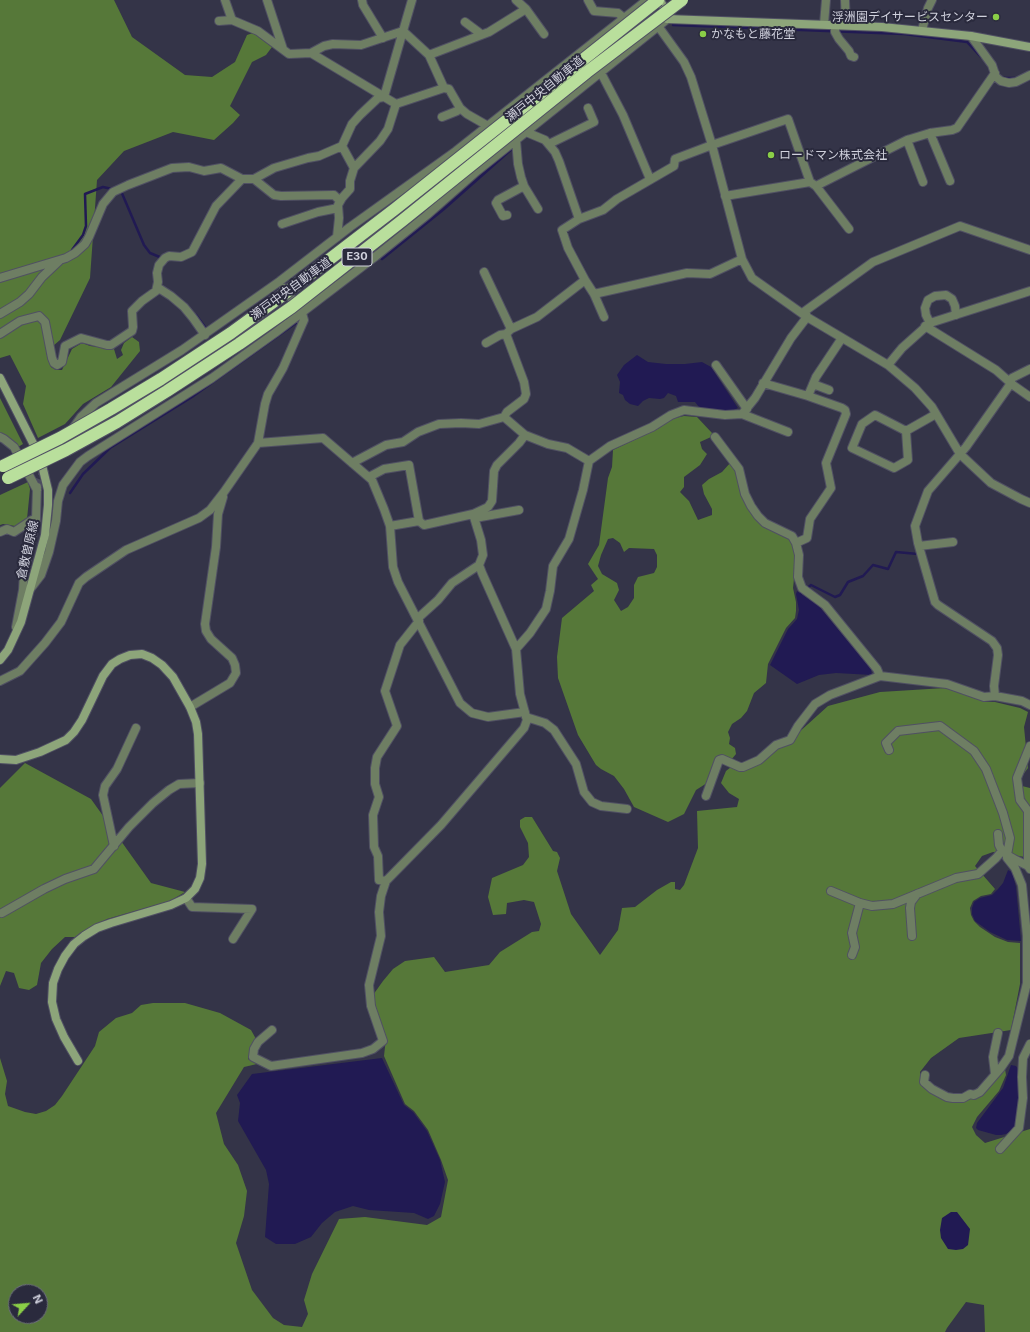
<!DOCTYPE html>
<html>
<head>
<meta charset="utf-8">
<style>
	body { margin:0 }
	#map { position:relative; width:1030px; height:1332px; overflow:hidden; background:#343448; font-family:Inter,sans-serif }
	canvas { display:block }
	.north { position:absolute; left:8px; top:1284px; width:40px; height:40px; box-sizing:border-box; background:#2a2a3d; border:1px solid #6c6d7d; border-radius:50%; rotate:64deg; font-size:11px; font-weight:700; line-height:16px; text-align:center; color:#d0d1dd }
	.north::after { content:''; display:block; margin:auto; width:14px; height:18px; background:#8ace47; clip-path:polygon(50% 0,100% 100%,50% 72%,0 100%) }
</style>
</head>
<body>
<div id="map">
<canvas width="1030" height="1332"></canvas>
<div class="north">N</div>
</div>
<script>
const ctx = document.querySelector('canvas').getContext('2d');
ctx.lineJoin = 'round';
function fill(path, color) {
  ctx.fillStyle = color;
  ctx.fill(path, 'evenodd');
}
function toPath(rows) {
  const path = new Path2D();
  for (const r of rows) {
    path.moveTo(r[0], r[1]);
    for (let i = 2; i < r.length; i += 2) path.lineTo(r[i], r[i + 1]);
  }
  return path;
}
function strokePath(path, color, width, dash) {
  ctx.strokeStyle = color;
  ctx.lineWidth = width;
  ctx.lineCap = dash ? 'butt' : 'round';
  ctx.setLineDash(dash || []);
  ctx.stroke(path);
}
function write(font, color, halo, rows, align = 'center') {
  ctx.font = font + ' Inter,"Noto Sans JP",sans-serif';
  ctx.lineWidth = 4;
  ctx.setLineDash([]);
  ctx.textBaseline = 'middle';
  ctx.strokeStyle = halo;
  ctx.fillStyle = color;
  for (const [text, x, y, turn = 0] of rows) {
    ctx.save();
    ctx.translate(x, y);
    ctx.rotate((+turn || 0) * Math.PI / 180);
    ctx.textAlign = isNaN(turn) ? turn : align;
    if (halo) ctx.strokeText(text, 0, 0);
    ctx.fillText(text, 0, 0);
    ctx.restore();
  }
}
fill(toPath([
	[0,0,114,0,132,37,185,75,212,77,235,62,247,35,253,33,272,47,266,55,252,62,230,106,240,115,233,123,214,140,173,132,124,151,97,180,90,278,60,340,46,352,51,367,56,370,62,370,72,349,82,343,90,346,114,349,117,359,123,355,121,350,124,343,132,337,139,342,140,351,111,387,83,404,65,424,38,438,23,404,26,386,10,355,0,358],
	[0,398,23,444,18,447,0,434],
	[684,416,697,417,712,433,711,437,700,442,702,449,707,454,700,465,684,477,684,487,680,492,689,501,698,520,712,515,712,509,704,494,702,485,709,479,722,472,731,462,736,470,744,501,782,534,789,539,794,548,796,560,793,588,796,602,796,611,795,618,786,628,768,664,766,683,754,693,747,711,741,718,732,724,728,732,730,738,729,744,735,748,736,754,731,760,722,756,707,783,696,790,684,814,668,822,634,807,624,789,614,776,601,769,596,765,578,735,558,678,557,657,562,618,594,591,591,585,598,579,588,564,599,545,608,478,612,467,613,450,659,428,671,419],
	[613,538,620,543,624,552,629,548,654,549,657,555,657,567,654,573,638,577,634,585,634,598,628,607,621,611,614,600,619,590,617,583,602,574,598,566,601,555,608,539],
	[28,482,30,489,27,519,15,526,3,524,0,525,0,495],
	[945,688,986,702,995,702,1020,708,1028,712,1024,727,1028,768,1022,776,1022,786,1030,788,1030,813,1024,818,1025,857,993,852,982,856,975,866,995,889,991,894,981,896,973,901,970,908,971,915,974,921,980,927,995,937,1008,942,1020,943,1020,984,1011,1030,959,1038,931,1058,920,1072,922,1086,948,1102,979,1097,1005,1069,1006,1075,999,1091,977,1117,972,1127,976,1135,985,1143,1030,1129,1030,1332,985,1332,984,1305,966,1302,947,1328,945,1332,0,1332,0,1058,7,1081,5,1094,8,1106,25,1112,36,1114,46,1111,55,1105,62,1096,95,1046,99,1032,116,1018,132,1013,141,1005,153,1003,185,1003,220,1013,251,1030,256,1039,248,1059,257,1064,244,1067,216,1113,224,1144,238,1165,247,1191,244,1216,236,1243,252,1290,273,1318,284,1325,302,1327,308,1314,304,1300,312,1274,339,1219,365,1217,427,1225,441,1217,448,1180,441,1160,428,1130,414,1111,405,1104,384,1056,386,1038,377,1013,373,995,383,981,393,969,405,961,434,957,445,972,489,965,500,952,532,932,539,931,541,924,534,902,524,900,507,903,506,914,493,915,488,897,492,878,523,865,529,857,528,843,520,827,520,820,525,817,532,817,553,851,557,852,560,858,557,871,571,914,600,955,618,930,622,908,635,907,657,890,671,882,675,882,675,889,680,890,684,885,698,848,697,811,737,807,739,799,729,793,721,783,726,771,731,767,740,771,760,764,778,748,797,734,828,706,880,692],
	[16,1292,40,1292,40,1316,16,1316],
	[25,763,91,799,151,883,185,892,170,901,107,919,75,937,65,937,52,949,41,963,37,985,29,990,19,988,14,973,6,971,0,986,0,788]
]), '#567839');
fill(toPath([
	[637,355,648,362,666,364,685,364,702,362,711,367,738,408,734,410,720,411,699,407,695,402,678,402,676,396,668,393,664,398,660,399,649,398,643,401,638,406,630,404,625,400,623,395,619,393,620,382,617,375,624,365],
	[797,591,818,605,871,669,872,675,836,673,819,675,797,684,770,665,788,629,797,619,799,610,796,594],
	[1008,870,1012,872,1016,887,1021,941,1007,940,990,932,975,921,972,914,972,908,974,902,980,898,992,895,998,889,1003,883],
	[382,1058,404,1105,413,1112,427,1131,440,1160,445,1182,440,1204,434,1216,428,1219,414,1213,369,1210,353,1206,335,1212,322,1223,311,1237,295,1244,276,1244,265,1237,269,1184,266,1170,238,1121,240,1103,237,1095,252,1074],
	[1011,1065,1016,1066,1018,1069,1018,1114,1014,1129,1006,1134,1001,1135,996,1135,978,1130,976,1128,977,1123,1003,1088],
	[951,1212,957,1212,970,1229,968,1245,963,1249,956,1250,948,1249,941,1238,940,1230,942,1218]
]), '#211a53');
strokePath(toPath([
	[673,25,904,34,967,42,981,57],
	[1002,78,1017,78],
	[121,191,144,245,150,253,162,258],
	[72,250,83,235,86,226,85,194,103,187,112,189],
	[382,259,444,209,514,147],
	[196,315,205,327],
	[70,493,83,474,110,448,192,397,296,323],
	[801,593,811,585,835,597,840,595,848,582,863,576,873,565,888,569,896,552,918,554]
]), '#211a53', 2.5);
strokePath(toPath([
	[37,487,42,475,46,468]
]), '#4b4c5e', 8, [8, 4]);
const street = toPath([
	[225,0,232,20],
	[267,0,283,49],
	[362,0,363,5,383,38],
	[412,0,403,31,429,55,444,88,449,89,460,108,467,114,488,126],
	[516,0,526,9,544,34],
	[588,0,594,11,618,13,624,18],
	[845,0,846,25],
	[219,21,232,20,258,31,289,54,311,53,396,104,444,88],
	[465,22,481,34],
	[824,24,826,0],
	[835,25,835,32,839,39,849,51,851,56,854,57],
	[658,26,684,62,691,77,712,145,742,259,752,278,807,317,888,365,915,388,932,407,960,454,991,483,1021,499,1030,503],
	[922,30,928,8,932,0],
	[971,36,992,65,996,77,1001,81,1009,83,1016,82,1030,75],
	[311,53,324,46,333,44,361,45,403,31,384,97],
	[429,55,489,32,526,9],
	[599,69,623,115,650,179],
	[442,117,457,111,460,108],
	[930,133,950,181],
	[516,140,518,164,521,177,524,186,538,209],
	[907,140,923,182],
	[549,144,594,122,588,108],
	[354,168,380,141,388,129,396,104],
	[254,179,274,195,281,196,334,195,340,201],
	[816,186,907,140,930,133,952,130,957,128,995,73],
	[725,196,810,182],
	[507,215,503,216,496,203,498,200,524,186],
	[579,219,603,210,617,199,674,166,675,159,712,145,788,119,810,182,816,186,849,229],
	[282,224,318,212,338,208],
	[337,237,339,218,338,205,342,198,350,189,350,181,354,168,342,146],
	[484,272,511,329],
	[0,278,66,258,75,253,85,244,89,237,103,204,113,192,128,185,172,168,189,167,204,171,221,168,242,179,254,179,274,168,308,158,319,156,342,146,352,124,360,115,378,98,384,97],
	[585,280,594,294,604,317],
	[157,287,171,296,184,307,193,318,205,335],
	[594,294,687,273,710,274,742,259],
	[0,314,20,302,29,294,42,277,59,261],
	[807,317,805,311,873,262,960,226,1030,250],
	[930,323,926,315,925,308,928,300,935,296,946,295,952,299,955,306,956,315],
	[925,326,996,370,1013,385,1030,397],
	[0,334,20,321,39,316,45,322,52,358,54,363,57,365,62,362,65,346,81,338,107,345,111,345,132,331,133,327,132,311,142,301,156,291,158,282,157,273,159,265,165,258,169,256,181,257,192,252,216,206,242,179],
	[486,343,500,335,506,334],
	[716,365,747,409],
	[888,365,902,348,930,323,1030,291],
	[1030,369,1012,378,1009,386,966,447,928,491,915,526,918,543,935,602,938,605,992,641,997,648,998,655,994,686,995,696,1022,701,1030,705],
	[763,383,808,396,842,408,845,410,846,414,826,463,831,488,810,519,807,538,796,543],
	[813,384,829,390],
	[808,396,816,377,842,338],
	[742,414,788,432],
	[504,417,525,435,548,444,567,448,589,461],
	[906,431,875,415,862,424,852,448,894,468,908,460,906,431,936,414],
	[0,437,4,439,14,447,37,490],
	[715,437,739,469,745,494,751,506,758,516,765,523,792,536,796,543,799,555,798,577,802,588,825,605,877,669,880,676,947,684,984,697,995,696],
	[258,443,323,438,372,480,384,509,390,526,393,567,398,582,460,703,472,713,488,717,525,712],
	[54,455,81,417,96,403,182,350,280,281,350,227,456,151,647,0],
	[352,463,386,445,403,442,418,432,439,424,461,423,479,424,504,417,507,412,524,399,526,394,524,382,506,334,511,329,537,317,585,280,568,248,562,230,579,219,559,161,555,152,545,140,526,132],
	[369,477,384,469,409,465,419,521,390,526],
	[473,514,488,507,492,501,494,471,497,465,519,443,525,435],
	[475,518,519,510],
	[0,532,7,529,14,532,32,520,36,521],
	[919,546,953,542],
	[31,588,41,575,49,552,56,521,58,501,63,485,80,462,88,456,212,378,275,333,376,256,427,215,477,171,666,20],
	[417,619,438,600,452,583,479,565,483,555,481,540,473,514,424,525,419,521],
	[16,627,23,590,24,573,36,519,37,487],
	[516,649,530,633,546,609,550,591,553,566,569,539,583,490,589,461,610,446,652,427,671,415,684,410,725,415,742,414,755,398,791,338,807,317],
	[0,681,20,671,45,643,61,622,79,583,86,577,126,550,199,518,210,510,224,492,258,443,265,404,268,394,283,368,304,320,302,313,284,288],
	[190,707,230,683,236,673,235,665,232,658,211,639,206,631,205,624,216,547,218,514,223,497],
	[526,717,545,723,554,730,576,764,584,792,592,802,601,806,627,809],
	[889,750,886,743,898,731,940,726,974,751,986,769,1003,813,1010,838,1007,855,1014,859,1028,866],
	[706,796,719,760,722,759,740,767,743,767,759,760,776,745,790,740,798,726,815,704,830,695,880,676],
	[114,846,103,795,105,786,117,769,136,728],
	[1030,869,1028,866,1028,811,1020,800,1017,778,1030,746],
	[386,881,379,880,378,856,374,847,373,815,379,797,375,784,375,768,377,757,397,726,385,691,400,645,419,621],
	[831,891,860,903,872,906,893,904,956,878,978,874,996,858,1002,851],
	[186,898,192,907,252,909,233,939],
	[2,913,44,889,65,879,94,869,129,827,153,803,169,790,179,784,200,783],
	[912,936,910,908,911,902,917,894],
	[852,955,855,947,852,933,860,903],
	[272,1030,258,1042,254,1049,253,1057,271,1066,362,1053,373,1049,383,1041,371,1006,369,985,381,936,379,912,381,896,386,881,441,825,524,728,527,720,520,694,516,649,482,573,479,565],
	[995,1074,993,1057,998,1033],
	[925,1075,924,1082,932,1089,947,1097,953,1098,963,1098,970,1094,974,1095,980,1092,1000,1069,1009,1056,1027,983,1027,936,1022,885,1015,868,1007,858,1007,855,1002,851,999,845,998,834],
	[1000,1149,1019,1128,1023,1098,1022,1077,1023,1058,1030,1044]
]);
const secondary = toPath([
	[660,0,664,8,667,19,882,27,971,36,1030,47],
	[0,378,40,457,48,490,48,505,45,535,21,622,8,650,0,660],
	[0,759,16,760,40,752,66,740,74,732,82,720,103,676,112,664,120,659,130,655,142,654,152,658,162,665,173,677,190,707,196,722,198,734,202,864,200,878,195,889,186,898,171,905,111,923,97,928,84,936,74,944,65,956,58,969,53,983,52,1002,56,1019,64,1037,78,1061]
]);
strokePath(street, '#505063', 10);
strokePath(secondary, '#505063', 10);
strokePath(street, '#6e7e63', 8);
strokePath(secondary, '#8da57a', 8);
const highwayBridge = toPath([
	[3,466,60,438,111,409,161,379,231,333,283,295,395,209,658,0],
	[8,478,66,450,117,422,167,391,239,344,292,307,403,220,587,72,682,0]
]);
strokePath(highwayBridge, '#505063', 14, []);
strokePath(highwayBridge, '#b9df9c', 12);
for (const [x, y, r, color] of [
	[996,17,4,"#8ace47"],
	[703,34,4,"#8ace47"],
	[771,155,4,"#8ace47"]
]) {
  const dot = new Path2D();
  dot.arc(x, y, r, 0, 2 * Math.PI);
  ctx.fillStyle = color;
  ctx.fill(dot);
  strokePath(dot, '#2a2a3d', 1.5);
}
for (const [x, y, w] of [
	[357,257,30]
]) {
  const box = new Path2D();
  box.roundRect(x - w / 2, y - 9, w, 18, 3);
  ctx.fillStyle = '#2a2a3d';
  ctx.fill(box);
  strokePath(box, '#d0d1dd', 1);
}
write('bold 11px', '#d0d1dd', null, [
	["E30",357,257]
]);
write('12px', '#d0d1dd', '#2a2a3d', [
	["浮洲園デイサービスセンター",988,17,"right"],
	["かなもと藤花堂",711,34],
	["ロードマン株式会社",779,155]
], 'left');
write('12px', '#d0d1dd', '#2a2a3d', [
	["瀬戸中央自動車道",545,89,-39],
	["瀬戸中央自動車道",291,289,-36],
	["倉敷曽原線",28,550,-77]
]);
</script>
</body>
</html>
